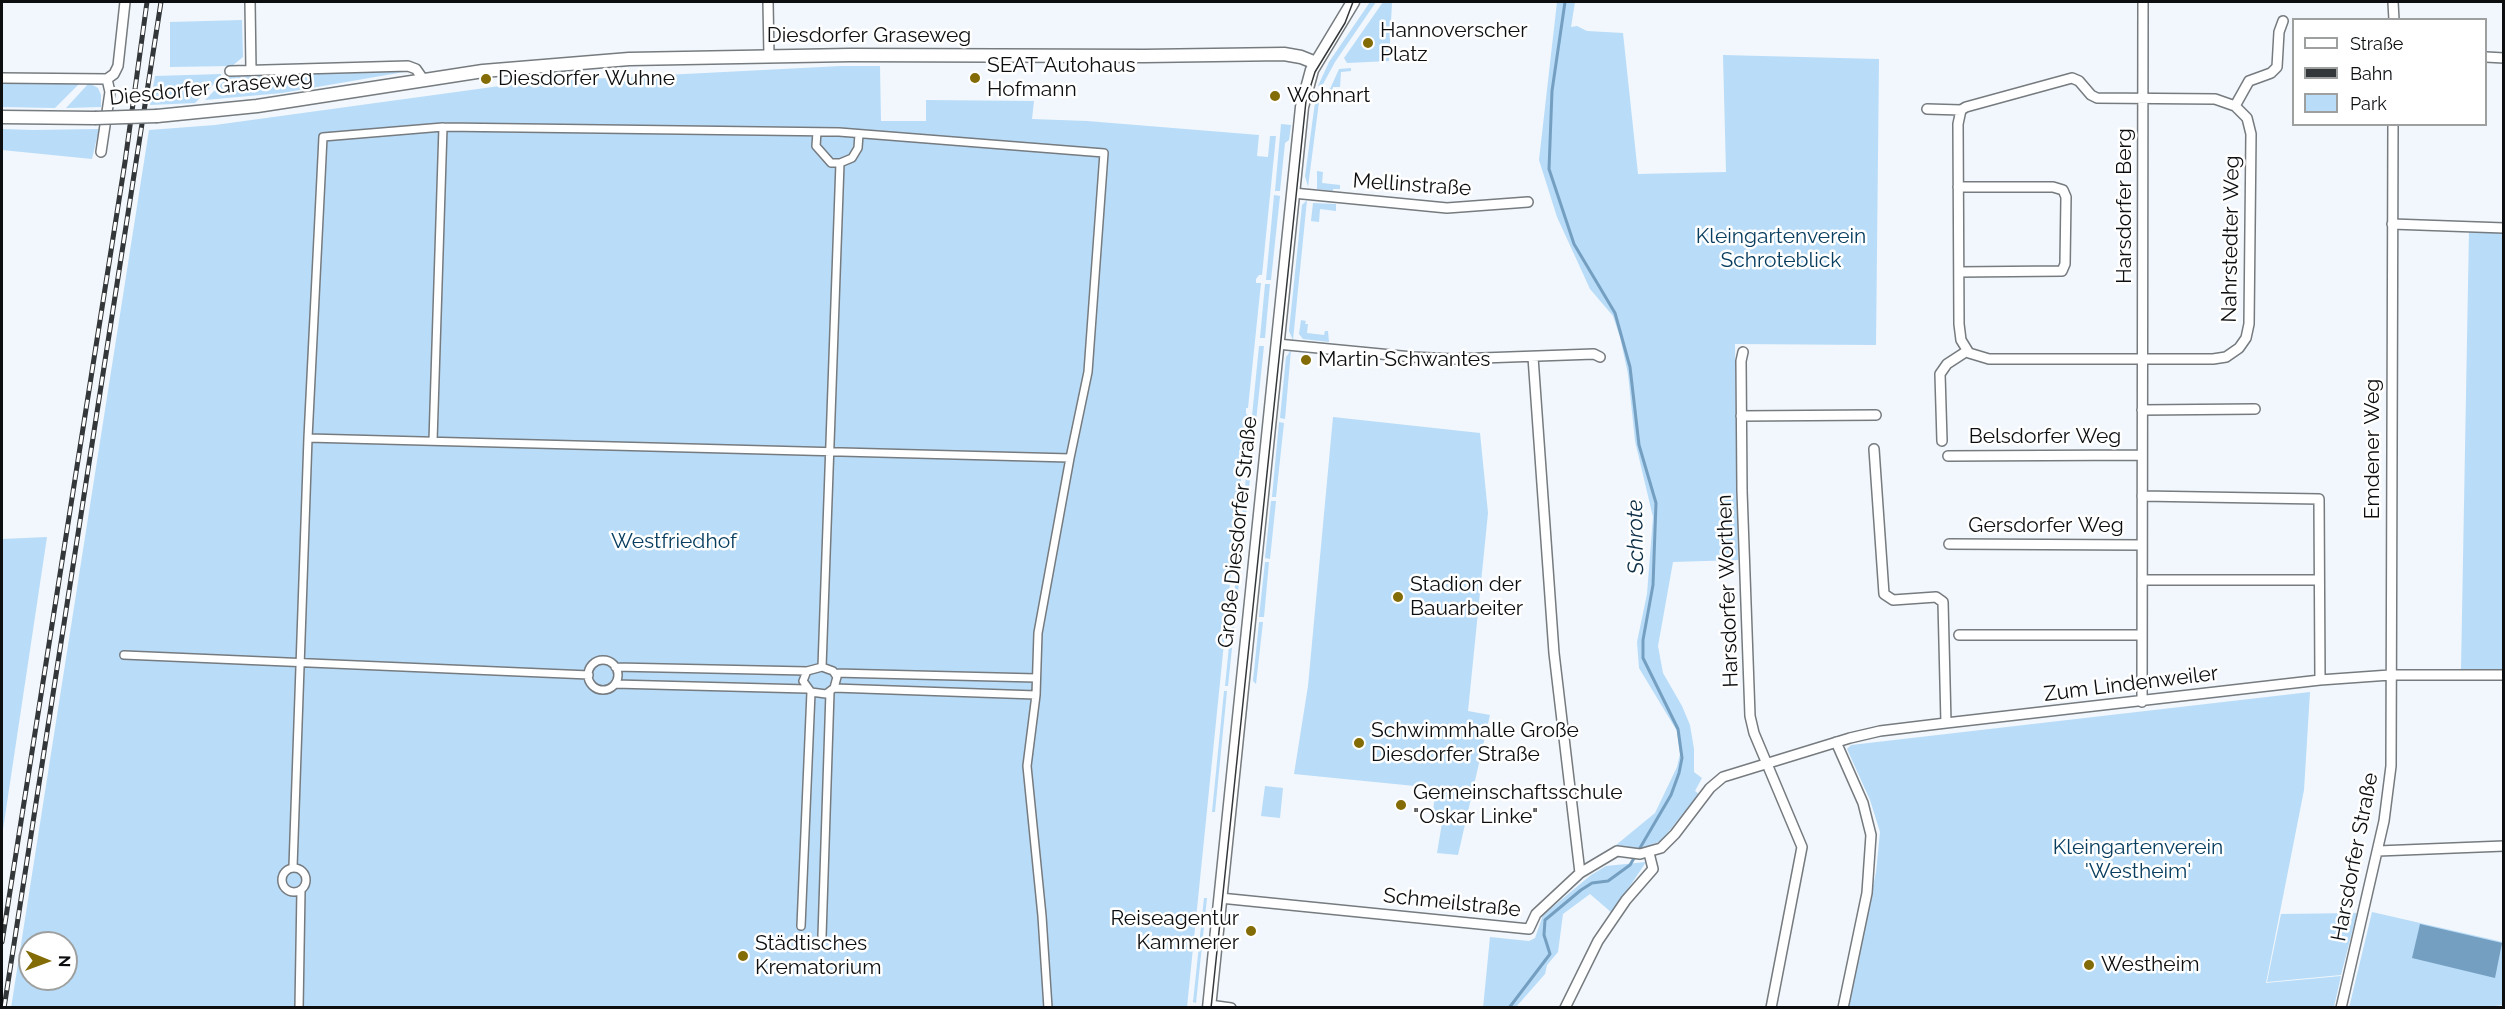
<!DOCTYPE html>
<html>
<head>
<meta charset="utf-8">
<style>
	body { margin:0 }
	#map { position:relative; width:2505px; height:1009px; overflow:hidden; background:#f1f7fc; font-family:Raleway,sans-serif }
	canvas { display:block }
	.frame { position:absolute; inset:0; border:3px solid #0c0e10; pointer-events:none }
	.legend { position:absolute; left:2292px; top:18px; width:195px; height:108px; box-sizing:border-box; background:#fff; border:2px solid #9e9f9f; margin:0; padding:8px 10px; list-style:none; font-size:18px; color:#0c0e10 }
	.legend li { display:flex; align-items:center; gap:12px; height:30px }
	.legend b { width:30px; border:2px solid #9e9f9f }
	.north { position:absolute; left:18px; top:931px; width:60px; height:60px; box-sizing:border-box; background:#fff; border:2px solid #9e9f9f; border-radius:50%; rotate:91deg; font-size:16px; font-weight:700; line-height:24px; text-align:center; color:#0c0e10 }
	.north::after { content:''; display:block; margin:auto; width:21px; height:27px; background:#836b06; clip-path:polygon(50% 0,100% 100%,50% 72%,0 100%) }
</style>
</head>
<body>
<div id="map">
<canvas width="2505" height="1009"></canvas>
<div class="frame"></div>
<ul class="legend">
<li><b style="height:8px;background:#fff"></b>Straße</li>
<li><b style="height:8px;background:#343739"></b>Bahn</li>
<li><b style="height:16px;background:#b9dcf8"></b>Park</li>
</ul>
<div class="north">N</div>
</div>
<script>
const ctx = document.querySelector('canvas').getContext('2d');
ctx.lineJoin = 'round';
function fill(path, color) {
  ctx.fillStyle = color;
  ctx.fill(path, 'evenodd');
}
function toPath(rows) {
  const path = new Path2D();
  for (const r of rows) {
    if (r.length === 3) {
      path.moveTo(r[0] + r[2], r[1]);
      path.arc(r[0], r[1], r[2], 0, 2 * Math.PI);
      continue;
    }
    path.moveTo(r[0], r[1]);
    for (let i = 2; i < r.length; i += 2) path.lineTo(r[i], r[i + 1]);
  }
  return path;
}
function strokePath(path, color, width, dash) {
  ctx.strokeStyle = color;
  ctx.lineWidth = width;
  ctx.lineCap = dash ? 'butt' : 'round';
  ctx.setLineDash(dash || []);
  ctx.stroke(path);
}
function write(font, color, halo, rows, align = 'center') {
  ctx.font = font + ' Raleway,sans-serif';
  ctx.lineWidth = 5;
  ctx.setLineDash([]);
  ctx.textBaseline = 'middle';
  ctx.strokeStyle = halo;
  ctx.fillStyle = color;
  for (const [text, x, y, turn = 0] of rows) {
    ctx.save();
    ctx.translate(x, y);
    ctx.rotate((+turn || 0) * Math.PI / 180);
    ctx.textAlign = isNaN(turn) ? turn : align;
    if (halo) ctx.strokeText(text, 0, 0);
    ctx.fillText(text, 0, 0);
    ctx.restore();
  }
}
fill(toPath([
	[1370,2,1376,2,1335,62,1322,86,1318,86,1329,62],
	[1383,2,1392,2,1389,61,1347,63,1344,58],
	[1557,2,1575,2,1571,27,1577,26,1587,31,1623,33,1638,174,1726,172,1723,55,1879,59,1876,345,1735,344,1738,560,1673,562,1658,646,1663,673,1682,706,1690,725,1694,749,1694,772,1702,778,1695,791,1699,794,1661,841,1639,850,1616,845,1655,813,1677,767,1680,754,1677,731,1639,668,1637,642,1647,594,1653,517,1635,441,1628,374,1620,337,1613,316,1590,289,1557,217,1539,160],
	[242,20,243,57,232,66,170,67,170,22],
	[841,66,880,66,881,121,926,121,926,100,1034,101,1032,119,1087,121,1259,135,1257,156,1268,157,1270,136,1276,136,1262,275,1259,275,1256,279,1256,283,1261,283,1248,408,1246,408,1246,414,1248,415,1237,518,1235,518,1234,524,1236,525,1187,1007,11,1008,149,130,215,125,529,82],
	[30,943,66,943,66,979,30,979],
	[1351,68,1351,71,1341,72,1340,87,1333,87,1332,98,1326,98,1339,69],
	[404,70,410,71,282,93,205,100,228,77],
	[221,74,221,77,195,103,150,105,155,76],
	[2,82,80,83,55,108,2,107],
	[89,83,98,88,101,95,101,107,66,108],
	[1316,95,1319,102,1308,187,1305,176],
	[1281,124,1291,125,1289,140,1285,143,1280,191,1275,191],
	[2,129,33,130,99,129,92,159,2,150],
	[1317,171,1323,172,1322,183,1340,185,1340,189,1333,189,1333,191,1317,189],
	[1274,195,1280,196,1271,280,1266,280],
	[1307,200,1293,340,1289,331,1302,205],
	[1313,203,1336,204,1336,211,1320,209,1319,222,1311,221],
	[2469,230,2503,232,2504,669,2461,669],
	[1265,284,1270,284,1265,338,1260,338],
	[1301,320,1306,321,1305,324,1308,324,1307,333,1324,335,1325,331,1328,331,1329,342,1303,339,1299,334],
	[1259,346,1264,346,1228,686,1225,686],
	[1291,350,1285,419,1280,418,1286,357],
	[1333,417,1480,433,1488,513,1468,711,1490,715,1458,855,1437,853,1443,817,1433,816,1435,788,1294,774,1308,686],
	[1279,422,1284,423,1276,497,1272,497],
	[1271,501,1276,501,1270,559,1265,558],
	[47,537,2,836,2,539],
	[1265,562,1269,562,1264,617,1259,617],
	[1259,622,1263,622,1256,684,1253,681],
	[1224,691,1227,691,1215,812,1212,812],
	[2310,692,2304,790,2266,983,2341,976,2334,1007,1848,1007,1876,872,1880,832,1870,800,1847,749,1851,745],
	[1265,786,1283,788,1280,818,1261,816],
	[1646,862,1612,913,1590,894,1563,914,1558,952,1547,965,1545,974,1516,1007,1483,1008,1490,937,1529,941,1535,938,1543,915,1591,875,1606,866],
	[1204,898,1207,898,1196,1003,1193,1002],
	[2372,912,2503,942,2503,1005,2480,1008,2349,1008],
	[2357,913,2341,975,2267,982,2281,914]
]), '#b9dcf8');
fill(toPath([
	[2420,924,2502,943,2495,978,2412,958]
]), '#749fc1');
strokePath(toPath([
	[1509,1008,1550,954,1544,935,1545,920,1581,890,1592,883,1608,881,1630,865,1671,795,1679,773,1682,758,1678,729,1643,658,1643,640,1653,585,1656,503,1639,445,1630,367,1615,313,1574,244,1549,169,1552,91,1565,2]
]), '#749fc1', 3);
const pedestrian = toPath([
	[817,132,816,146,831,163,840,163],
	[308,438,1070,458],
	[433,441,443,127],
	[124,655,589,675],
	[603,675,15],
	[615,667,807,671],
	[822,667,840,163,852,158,858,148,859,134],
	[822,667,833,671,837,677,834,688,826,694,811,692,803,681,807,671,822,667],
	[835,673,1036,678],
	[615,684,807,689],
	[834,688,1036,695],
	[293,867,308,438,323,137,443,127,839,132,1104,153,1088,372,1070,458,1038,633,1036,695,1027,766,1042,916,1048,1008],
	[294,880,12],
	[801,926,811,692],
	[822,936,830,692],
	[299,1008,301,890]
]);
const minor = toPath([
	[250,2,251,70],
	[768,2,769,56],
	[2393,2,2394,20],
	[2486,57,2504,58],
	[230,71,408,66,416,69,423,79],
	[2,78,107,79],
	[2235,106,2249,81,2271,73,2277,67,2279,32,2283,21],
	[1927,109,1961,110,1966,107,2072,78,2079,81,2091,95,2097,98,2215,99,2235,106,2247,118,2251,134,2249,324,2246,338,2239,348,2226,357,2213,359,1989,359,1969,353,1961,340,1959,324,1958,124,1961,110],
	[101,152,110,92,107,79,114,74,118,66,125,2],
	[1958,187,2053,187,2063,190,2066,197,2065,264,2062,271,1959,272],
	[1293,193,1447,208,1528,202],
	[2392,224,2504,228],
	[1277,344,1412,357,1454,359,1594,354,1600,357],
	[1743,352,1741,361,1742,491,1750,716,1754,733,1802,847,1771,1008],
	[1533,357,1554,653,1580,873],
	[2142,410,2255,409],
	[1741,416,1876,415],
	[1942,441,1940,374,1947,364,1967,351],
	[1874,449,1884,594,1893,600,1936,597,1943,602,1946,723],
	[1948,456,2142,455],
	[2142,496,2319,499,2320,680],
	[1949,544,2142,545],
	[2142,580,2319,580],
	[1959,635,2142,635],
	[2142,702,2143,2],
	[1836,742,1863,803,1871,835,1867,893,1843,1008],
	[2378,851,2504,846],
	[1220,898,1529,929,1536,914,1580,873,1617,851,1640,854,1661,848,1675,834,1710,788,1723,777,1850,738,1880,731,1946,723,2320,680,2390,675,2504,675],
	[1209,1005,1231,1008],
	[1565,1008,1598,941,1626,900,1653,869,1649,853],
	[2341,1008,2384,821,2391,766,2393,124]
]);
const secondary = toPath([
	[157,116,257,106,483,71,629,59,850,55,1144,56,1284,54,1301,57,1316,63],
	[2,117,95,118],
	[1209,1008,1302,107,1312,70,1353,2]
]);
strokePath(pedestrian, '#767b7f', 10);
strokePath(minor, '#767b7f', 12);
strokePath(secondary, '#767b7f', 15);
strokePath(pedestrian, '#fff', 7);
strokePath(minor, '#fff', 9);
strokePath(secondary, '#fff', 12);
strokePath(toPath([
	[1211,1008,1306,101,1315,72,1345,23,1353,2]
]), '#343739', 1.5);
const rail = toPath([
	[2,942,125,162,147,2],
	[4,1008,161,2]
]);
strokePath(rail, '#343739', 5);
strokePath(rail, '#fff', 3, [9]);
const secondaryBridge = toPath([
	[95,118,157,116]
]);
strokePath(secondaryBridge, '#767b7f', 15, []);
strokePath(secondaryBridge, '#fff', 12);
for (const [x, y, r, color] of [
	[1368,43,6,"#836b06"],
	[975,78,6,"#836b06"],
	[486,79,6,"#836b06"],
	[1275,96,6,"#836b06"],
	[1306,360,6,"#836b06"],
	[1398,597,6,"#836b06"],
	[1359,743,6,"#836b06"],
	[1401,805,6,"#836b06"],
	[1251,931,6,"#836b06"],
	[743,956,6,"#836b06"],
	[2089,965,6,"#836b06"]
]) {
  const dot = new Path2D();
  dot.arc(x, y, r, 0, 2 * Math.PI);
  ctx.fillStyle = color;
  ctx.fill(dot);
  strokePath(dot, '#fff', 2);
}
write('21px', '#0c0e10', '#fff', [
	["Hannoverscher",1380,31],
	["Platz",1380,55],
	["SEAT Autohaus",987,66],
	["Hofmann",987,90],
	["Diesdorfer Wuhne",498,79],
	["Wohnart",1287,96],
	["Martin Schwantes",1318,360],
	["Stadion der",1410,585],
	["Bauarbeiter",1410,609],
	["Schwimmhalle Große",1371,731],
	["Diesdorfer Straße",1371,755],
	["Gemeinschaftsschule",1413,793],
	["\"Oskar Linke\"",1413,817],
	["Reiseagentur",1239,919,"right"],
	["Kammerer",1239,943,"right"],
	["Städtisches",755,944],
	["Krematorium",755,968],
	["Westheim",2101,965]
], 'left');
write('21px', '#0c0e10', '#fff', [
	["Diesdorfer Graseweg",869,36],
	["Diesdorfer Graseweg",211,88,-6],
	["Mellinstraße",1412,185,4],
	["Harsdorfer Berg",2125,206,-90],
	["Nahrstedter Weg",2231,239,-89],
	["Belsdorfer Weg",2045,437],
	["Emdener Weg",2373,449,-90],
	["Gersdorfer Weg",2046,526],
	["Große Diesdorfer Straße",1238,532,-84],
	["Harsdorfer Worthen",1728,591,-92],
	["Zum Lindenweiler",2131,684,-7],
	["Harsdorfer Straße",2355,857,-79],
	["Schmeilstraße",1452,903,6]
]);
write('21px', '#083e60', '#fff', [
	["Kleingartenverein",1781,237],
	["Schroteblick",1781,261],
	["Westfriedhof",674,542],
	["Kleingartenverein",2138,848],
	["'Westheim'",2138,872]
]);
write('italic 22px', '#0a2d45', '#fff', [
	["Schrote",1636,537,-91]
]);
</script>
</body>
</html>
